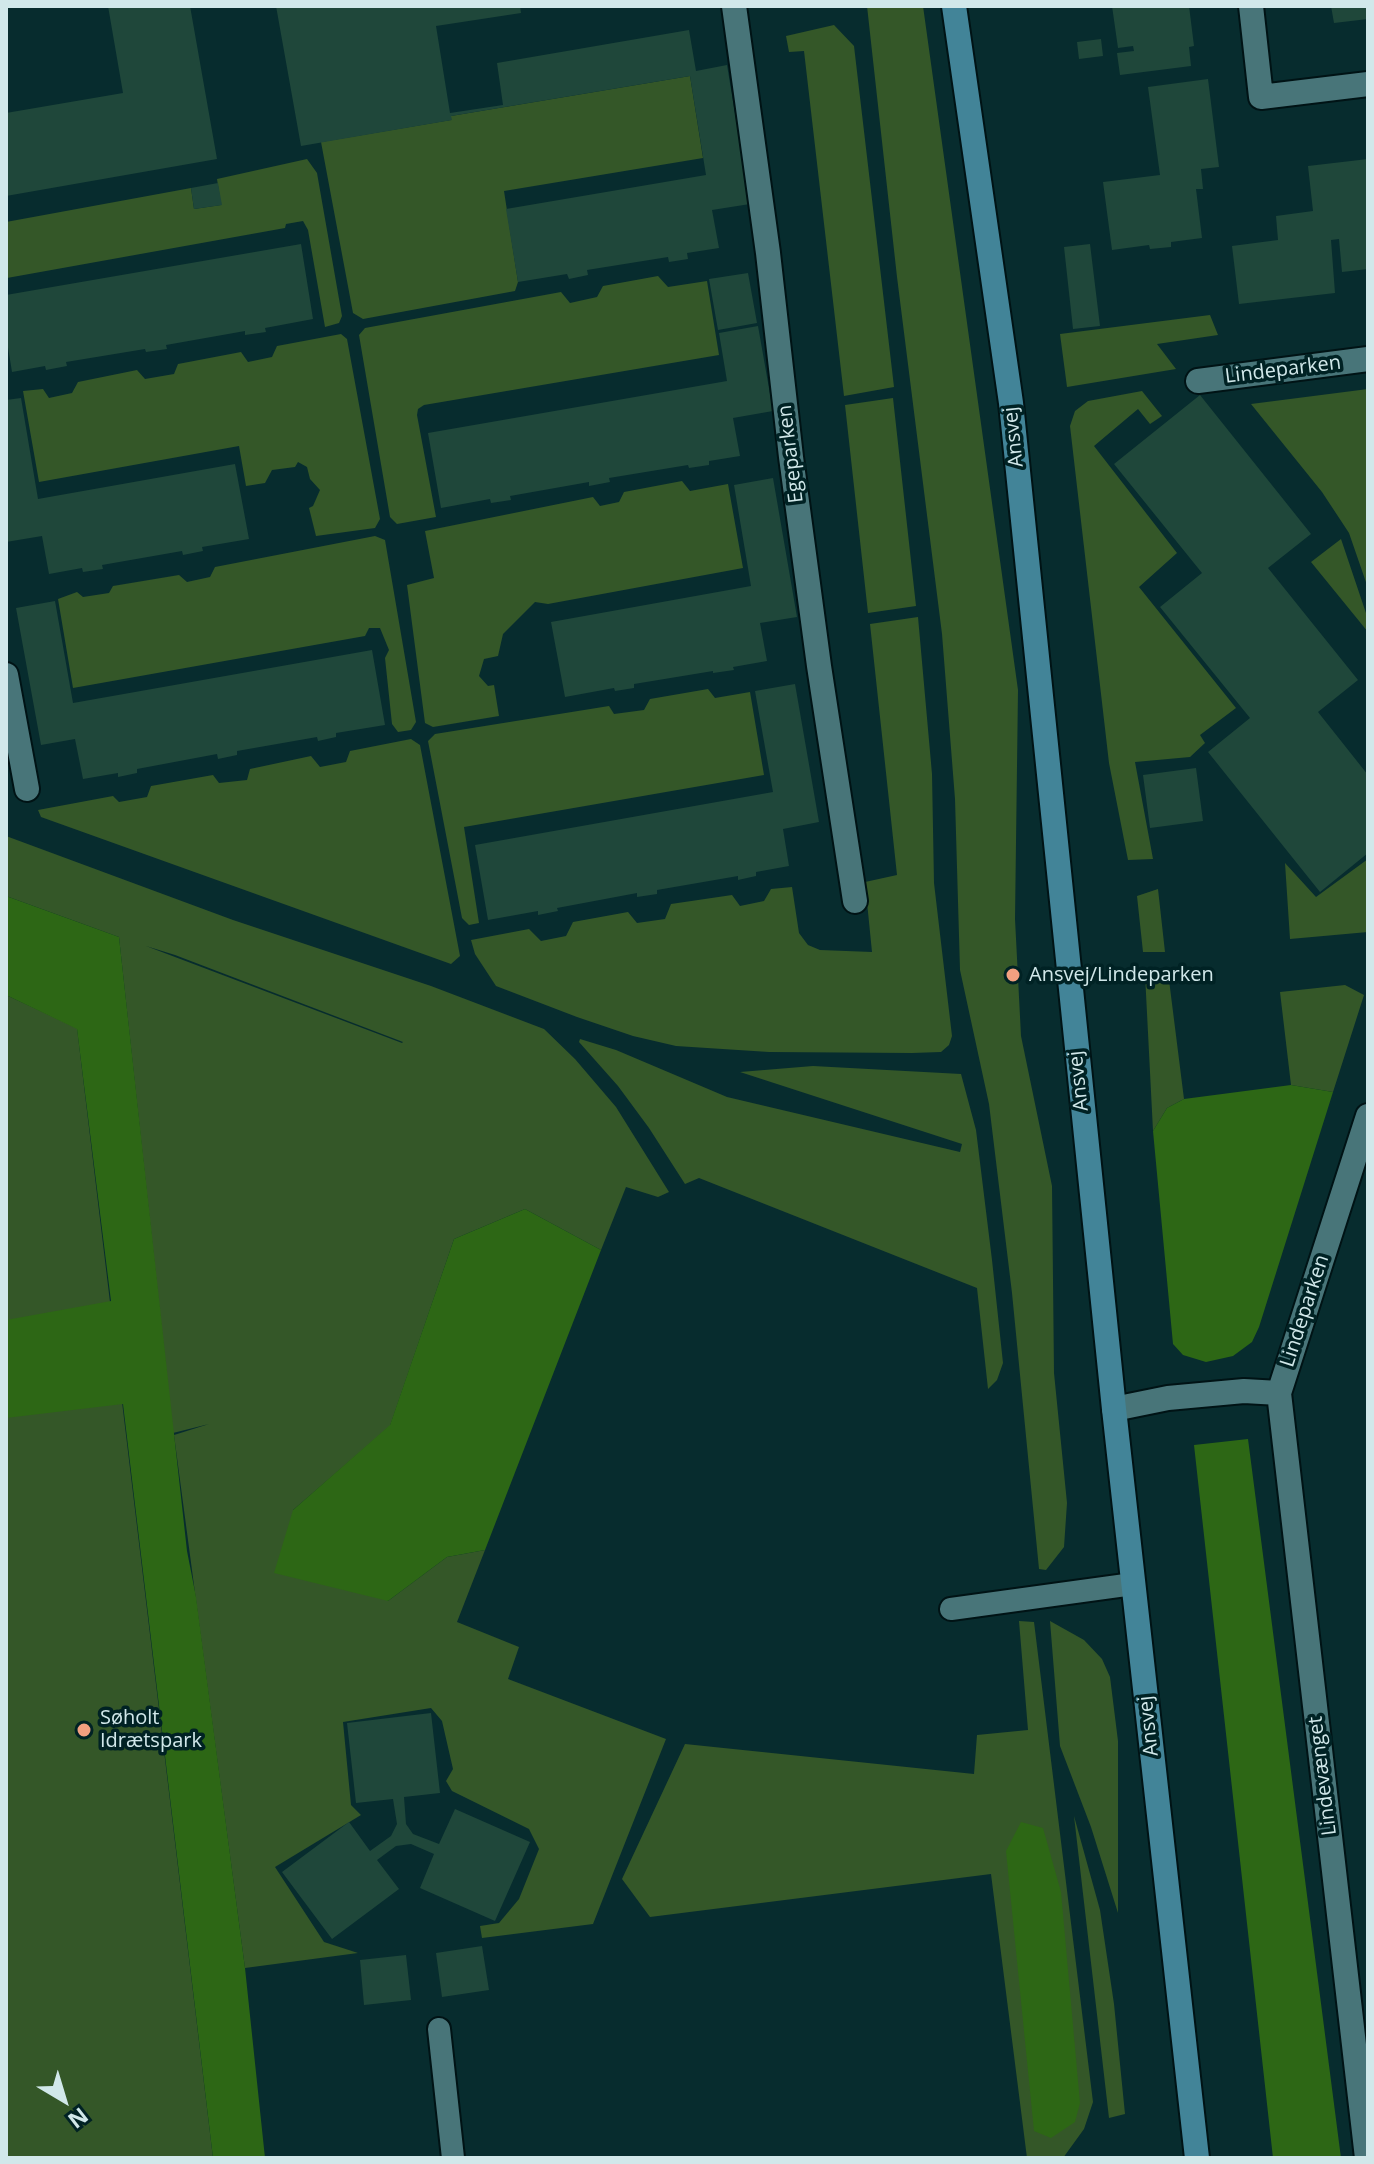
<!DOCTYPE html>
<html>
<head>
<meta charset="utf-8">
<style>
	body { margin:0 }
	#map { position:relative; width:1374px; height:2164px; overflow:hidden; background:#072c2e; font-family:"Open Sans",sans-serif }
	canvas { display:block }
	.frame { position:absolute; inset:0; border:8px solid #d1e8ea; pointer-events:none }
	.north { position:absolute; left:24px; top:2060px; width:80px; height:80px; -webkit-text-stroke:6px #002224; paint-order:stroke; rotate:142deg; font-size:22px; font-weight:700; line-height:32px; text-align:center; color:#d1e8ea }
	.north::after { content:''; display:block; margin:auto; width:28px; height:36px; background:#d1e8ea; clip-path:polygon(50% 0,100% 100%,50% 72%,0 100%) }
</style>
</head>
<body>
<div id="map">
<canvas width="1374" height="2164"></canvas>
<div class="frame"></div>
<div class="north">N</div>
</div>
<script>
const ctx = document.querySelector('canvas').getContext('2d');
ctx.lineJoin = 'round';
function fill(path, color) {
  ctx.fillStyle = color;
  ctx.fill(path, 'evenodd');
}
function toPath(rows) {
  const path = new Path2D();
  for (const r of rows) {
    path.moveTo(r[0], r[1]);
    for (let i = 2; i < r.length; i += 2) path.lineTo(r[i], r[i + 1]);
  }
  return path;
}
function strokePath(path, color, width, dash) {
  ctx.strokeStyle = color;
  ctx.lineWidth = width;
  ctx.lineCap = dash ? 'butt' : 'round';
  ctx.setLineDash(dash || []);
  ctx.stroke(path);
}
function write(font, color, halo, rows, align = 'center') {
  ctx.font = font + ' "Open Sans",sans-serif';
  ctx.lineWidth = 7;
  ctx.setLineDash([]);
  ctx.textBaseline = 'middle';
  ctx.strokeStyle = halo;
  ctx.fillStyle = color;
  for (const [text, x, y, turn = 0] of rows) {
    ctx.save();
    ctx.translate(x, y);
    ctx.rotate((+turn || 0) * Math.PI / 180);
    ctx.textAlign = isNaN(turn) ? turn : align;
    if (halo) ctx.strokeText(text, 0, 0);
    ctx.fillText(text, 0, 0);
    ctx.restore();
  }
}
fill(toPath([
	[867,6,923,6,1018,690,1015,919,1021,1036,1052,1186,1054,1373,1067,1503,1064,1547,1046,1570,1039,1569,1012,1293,989,1104,960,970,955,799,942,634,897,277],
	[834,25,854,46,894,387,844,396,804,51,789,52,786,36],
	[690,76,703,158,504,191,518,282,515,291,363,319,353,313,321,142,451,120,451,116],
	[307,159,317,173,342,316,339,323,325,327,308,230,303,221,286,224,285,228,7,278,6,222,191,188,194,209,221,205,217,179],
	[658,276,668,287,707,281,719,355,424,405,418,409,417,415,436,517,397,524,390,517,359,335,365,328,561,292,570,303,597,297,603,286],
	[1210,315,1218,335,1157,344,1176,369,1067,387,1060,334],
	[341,334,347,339,380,519,375,528,316,536,309,508,313,506,320,490,310,479,307,467,298,462,295,467,272,470,265,483,246,486,239,446,39,482,23,391,43,389,49,398,72,393,78,382,137,370,145,379,174,374,178,364,241,352,248,362,272,357,277,346],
	[1368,389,1368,588,1349,533,1322,492,1251,404],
	[1142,391,1162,416,1150,424,1138,409,1094,446,1177,553,1139,587,1236,708,1200,735,1205,743,1190,757,1135,762,1153,859,1128,860,1109,763,1070,426,1075,411,1088,401],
	[893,398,916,606,868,613,845,405],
	[682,481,690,491,728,484,743,568,548,604,535,602,503,634,498,656,484,659,479,676,488,686,494,685,499,716,433,727,425,723,407,585,434,578,425,531,593,497,600,506,619,502,624,492],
	[375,536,385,540,416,722,411,730,398,732,392,724,385,658,389,650,380,628,369,628,365,636,73,688,58,599,77,592,83,597,109,593,113,586,179,575,187,582,210,577,215,567],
	[1341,539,1368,619,1368,632,1311,562],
	[918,617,932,774,934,883,952,1036,949,1045,941,1052,912,1053,769,1052,676,1046,633,1036,577,1017,496,986,475,954,471,940,529,929,541,941,566,936,573,922,628,912,637,923,665,919,671,904,732,895,740,906,764,901,771,889,792,887,799,933,808,945,820,950,872,952,865,882,897,875,870,624],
	[708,689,715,698,750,692,764,775,464,827,479,923,469,925,462,918,428,741,435,734,609,706,614,714,644,710,650,699],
	[411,739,420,745,460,956,451,964,41,817,38,810,113,796,119,802,147,797,151,786,213,775,219,783,247,780,250,769,311,756,320,767,346,762,350,751],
	[6,836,233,920,431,986,544,1029,575,1059,616,1107,669,1192,658,1197,626,1187,601,1250,525,1209,454,1239,390,1426,293,1510,388,1601,447,1557,485,1550,457,1622,519,1647,508,1679,666,1739,593,1924,482,1938,480,1926,499,1923,519,1899,539,1849,529,1829,452,1791,446,1781,453,1769,442,1721,431,1708,343,1722,351,1805,361,1815,275,1867,324,1942,358,1953,245,1968,174,1435,209,1424,173,1433,119,937,6,896],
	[146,946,175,955,403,1042,402,1043],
	[1368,859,1368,932,1290,939,1285,863,1316,897],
	[1158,889,1165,952,1143,952,1137,896],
	[1168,972,1184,1099,1167,1108,1153,1131,1145,974],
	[1345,985,1364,995,1333,1092,1291,1085,1280,992],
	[6,995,77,1028,213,2158,6,2158],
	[580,1039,616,1050,727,1097,960,1152,962,1144,740,1072,813,1066,961,1074,976,1130,992,1260,1003,1363,997,1380,988,1389,977,1288,699,1178,685,1184,649,1128,618,1086,579,1042],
	[1019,1621,1034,1622,1093,2102,1084,2129,1063,2158,1027,2158,991,1874,650,1917,622,1879,685,1744,974,1774,977,1735,1028,1730],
	[1050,1621,1084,1640,1102,1659,1110,1677,1118,1741,1118,1913,1091,1827,1060,1746],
	[1074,1816,1100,1910,1114,2004,1125,2114,1109,2118]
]), '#345728');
fill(toPath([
	[6,896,119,937,187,1551,196,1597,245,1968,265,2158,213,2158,123,1404,6,1418,6,1320,111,1301,77,1029,6,995],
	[1291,1085,1333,1092,1259,1327,1252,1342,1233,1356,1206,1362,1183,1355,1173,1344,1153,1131,1167,1108,1184,1099],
	[525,1209,601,1250,485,1550,447,1557,388,1601,274,1573,293,1510,390,1425,454,1239],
	[1248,1439,1341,2158,1273,2158,1194,1445],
	[1021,1822,1043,1828,1061,1892,1080,2103,1075,2122,1051,2138,1034,2131,1006,1851]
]), '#2d6715');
fill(toPath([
	[108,6,190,6,217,159,6,196,6,113,123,93],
	[276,6,520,6,521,13,436,26,450,113,503,105,497,63,689,30,696,71,727,65,750,204,712,210,719,248,687,253,688,259,669,262,668,257,587,270,588,275,569,279,567,274,518,282,506,209,706,175,690,76,451,116,452,120,301,146],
	[1112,6,1189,6,1194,46,1189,47,1191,66,1120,75,1117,53,1134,51,1133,46,1118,48],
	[1331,6,1368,6,1368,19,1334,23],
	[1101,39,1103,56,1079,59,1077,42],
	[1208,79,1219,167,1201,169,1203,189,1196,189,1202,238,1171,242,1171,247,1150,249,1149,245,1112,250,1103,182,1160,175,1148,87],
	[1368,159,1368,269,1342,272,1339,239,1331,240,1335,293,1239,304,1232,246,1278,240,1276,216,1313,211,1308,166],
	[218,183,222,205,194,209,191,188],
	[301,244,313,319,265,328,266,332,245,335,245,331,166,345,167,349,146,352,145,349,66,362,67,366,46,370,45,366,12,372,6,335,6,295],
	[1090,244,1100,326,1073,329,1064,247],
	[748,273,757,323,718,330,709,279],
	[758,326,773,411,733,418,740,456,709,461,709,465,689,468,688,465,609,478,610,482,589,486,589,482,510,496,511,500,491,503,490,499,441,508,428,433,727,381,719,333],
	[1200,395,1311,534,1268,568,1358,680,1318,712,1368,775,1368,853,1320,892,1208,752,1250,718,1160,607,1202,573,1114,464],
	[21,398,38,499,235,464,249,539,202,547,203,551,183,555,182,551,102,565,103,569,83,572,82,568,49,574,42,536,6,542,6,400],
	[773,478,797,617,760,623,767,661,733,667,734,670,713,673,713,671,634,684,634,688,615,691,614,688,565,697,551,622,751,586,734,485],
	[55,601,73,703,372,650,385,725,336,733,336,737,318,741,317,737,237,751,237,755,218,759,217,754,137,769,137,773,118,777,118,773,83,779,75,739,41,745,16,608],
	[795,684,819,822,783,829,789,866,756,872,756,876,738,880,738,876,657,890,657,894,637,897,637,893,557,908,558,911,538,915,538,911,488,920,475,845,773,792,755,691],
	[1196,768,1203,821,1150,828,1143,775],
	[431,1713,440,1793,404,1797,406,1824,413,1834,439,1844,455,1809,530,1842,495,1921,420,1888,434,1854,411,1844,396,1846,377,1860,399,1889,332,1939,282,1872,349,1822,370,1851,391,1836,397,1824,393,1799,356,1803,347,1723],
	[482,1946,489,1990,442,1997,436,1953],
	[406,1955,411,2000,364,2005,360,1960]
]), '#1f473a');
const lane = toPath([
	[951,1609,1133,1584],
	[439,2029,453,2158]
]);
const street = toPath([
	[734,6,768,253,791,457,819,666,855,901],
	[1251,6,1261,97,1368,84],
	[1198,381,1368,359],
	[6,675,27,789],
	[1279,1393,1367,2158],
	[1114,1409,1168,1398,1244,1391,1279,1393,1368,1116]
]);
const secondary = toPath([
	[954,6,1011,403,1114,1409,1197,2158]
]);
strokePath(lane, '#001315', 26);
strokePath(street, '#001315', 28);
strokePath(secondary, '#001315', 28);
strokePath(lane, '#487579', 22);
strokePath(street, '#487579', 24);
strokePath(secondary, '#428498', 24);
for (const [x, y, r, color] of [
	[1013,975,8,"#f2a080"],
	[84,1730,8,"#f2a080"]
]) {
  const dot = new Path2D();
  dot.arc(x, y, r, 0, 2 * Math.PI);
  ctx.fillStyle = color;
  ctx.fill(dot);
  strokePath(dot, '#002224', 3);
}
write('20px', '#d1e8ea', '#002224', [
	["Lindeparken",1283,370,-7],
	["Ansvej",1014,437,-96],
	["Egeparken",791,454,-97],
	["Ansvej",1079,1081,-96],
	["Lindeparken",1305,1311,-72],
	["Ansvej",1149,1726,-96],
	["Lindevænget",1323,1776,-97]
]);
write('20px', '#d1e8ea', '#002224', [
	["Ansvej/Lindeparken",1029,975],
	["Søholt",100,1718],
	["Idrætspark",100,1741]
], 'left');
</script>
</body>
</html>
